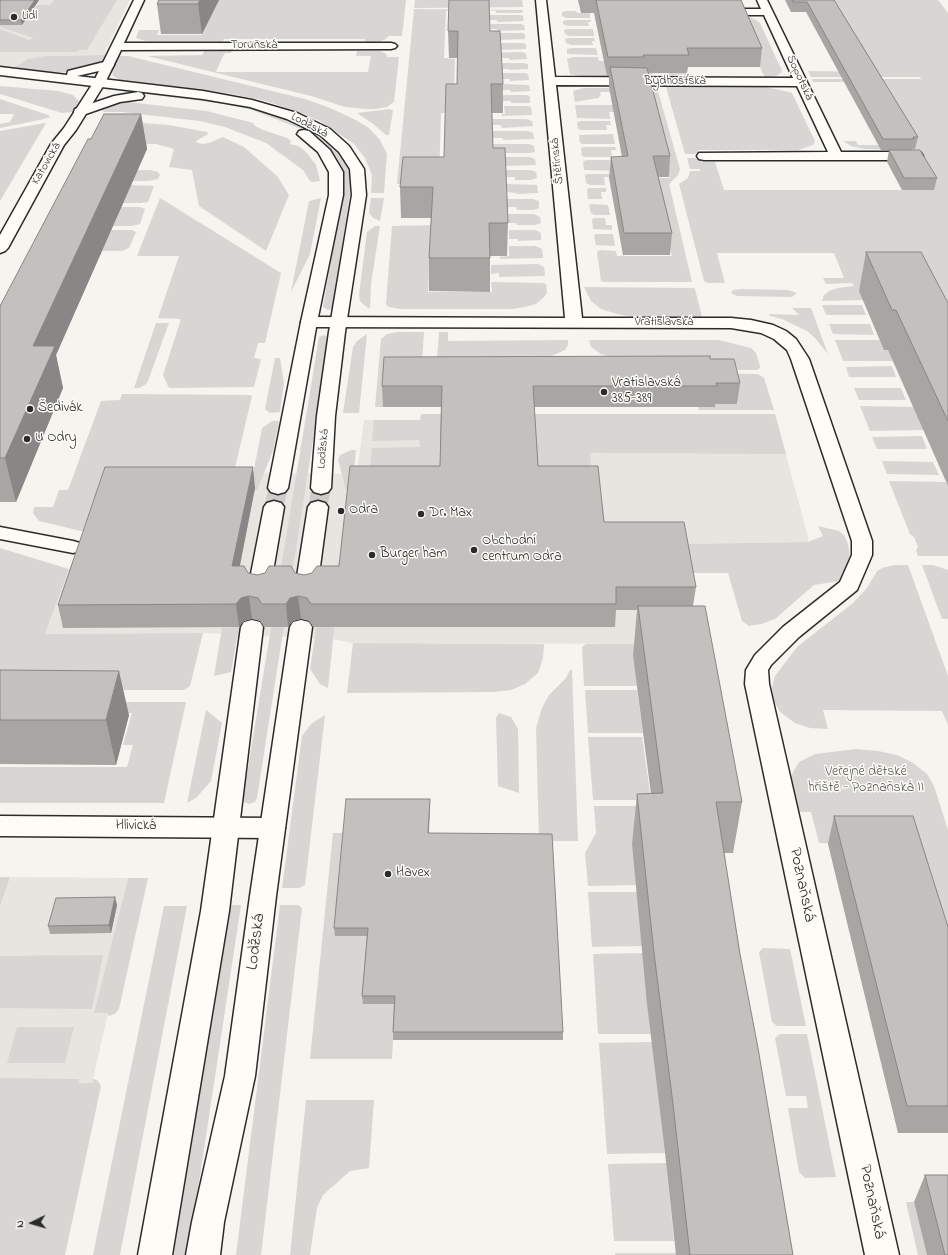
<!DOCTYPE html>
<html>
<head>
<meta charset="utf-8">
<style>
	body { margin:0 }
	#map { position:relative; width:948px; height:1255px; overflow:hidden; background:#f5f4ef; font-family:"Indie Flower",sans-serif }
	canvas { display:block }
	.north { position:absolute; left:12px; top:1203px; width:40px; height:40px; -webkit-text-stroke:3px #fdfcf7; paint-order:stroke; rotate:265deg; font-size:11px; font-weight:700; line-height:16px; text-align:center; color:#2b2b2b }
	.north::after { content:''; display:block; margin:auto; width:14px; height:18px; background:#2b2b2b; clip-path:polygon(50% 0,100% 100%,50% 72%,0 100%) }
</style>
</head>
<body>
<div id="map">
<canvas width="948" height="1255"></canvas>
<div class="north">N</div>
</div>
<script>
const ctx = document.querySelector('canvas').getContext('2d');
ctx.lineJoin = 'round';
function fill(path, color) {
  ctx.fillStyle = color;
  ctx.fill(path, 'evenodd');
}
function toPath(rows) {
  const path = new Path2D();
  for (const r of rows) {
    path.moveTo(r[0], r[1]);
    for (let i = 2; i < r.length; i += 2) path.lineTo(r[i], r[i + 1]);
  }
  return path;
}
function strokePath(path, color, width, dash) {
  ctx.strokeStyle = color;
  ctx.lineWidth = width;
  ctx.lineCap = dash ? 'butt' : 'round';
  ctx.setLineDash(dash || []);
  ctx.stroke(path);
}
function write(font, color, halo, rows, align = 'center') {
  ctx.font = font + ' "Indie Flower",sans-serif';
  ctx.lineWidth = 3;
  ctx.setLineDash([]);
  ctx.textBaseline = 'middle';
  ctx.strokeStyle = halo;
  ctx.fillStyle = color;
  for (const [text, x, y, turn = 0] of rows) {
    ctx.save();
    ctx.translate(x, y);
    ctx.rotate((+turn || 0) * Math.PI / 180);
    ctx.textAlign = isNaN(turn) ? turn : align;
    if (halo) ctx.strokeText(text, 0, 0);
    ctx.fillText(text, 0, 0);
    ctx.restore();
  }
}
fill(toPath([
	[0,0,130,0,105,52,105,55,46,56,21,63,15,67,0,66],
	[421,414,775,414,808,537,808,542,682,544,698,644,353,643,332,639,203,633,45,634,69,569,91,530,234,472,357,474,364,420,420,420],
	[0,877,128,878,94,1013,108,1013,92,1083,78,1084,37,1255,0,1255]
]), '#e6e5e0');
fill(toPath([
	[54,0,117,0,87,50,77,50,79,52,0,52,0,29,29,40,34,38,0,27,0,25,23,25,37,5,50,5],
	[217,0,406,0,402,36,389,36,384,40,375,43,364,44,365,39,224,39,223,41,146,41,136,38,139,30,159,30,157,35,202,35],
	[415,0,522,0,523,7,414,8],
	[828,0,938,0,948,13,948,353,863,300,822,301,824,295,829,291,838,288,854,286,852,283,826,284,823,278,844,278,834,253,717,253,725,283,708,283,704,281,679,184,688,178,690,171,700,171,700,169,690,169,687,158,700,158,701,162,715,162,724,190,934,190,917,150,865,149,851,146,843,141,856,141,858,145,879,145,876,82,813,82,812,79,921,79,920,77,811,77,808,71,869,72],
	[414,9,523,10,523,12,520,13,496,13,496,11,490,10,446,11,444,58,455,59,453,109,456,109,456,113,441,113,439,178,451,179,449,250,452,251,453,255,430,255,428,292,492,292,491,282,543,283,546,284,547,293,543,298,536,304,525,307,512,309,400,309,389,307,386,304,392,226,439,225,440,184,397,184],
	[566,11,576,11,577,13,590,13,590,18,567,18,562,16,562,12],
	[645,11,750,17,756,20,760,23,777,60,782,70,781,73,776,76,765,78,755,56,667,56,672,73,687,73,689,78,664,78],
	[637,12,653,73,651,75,644,77,583,77,570,74,567,59,573,57,598,57,599,61,641,61],
	[490,15,520,15,523,16,524,21,497,22,497,20,490,20],
	[567,20,591,20,591,22,588,22,589,26,568,26,563,24,563,21],
	[490,24,521,24,524,25,525,30,498,31,497,29,491,29],
	[568,29,593,29,594,36,569,36,565,34,564,30],
	[491,33,522,33,525,34,525,39,498,40],
	[570,38,594,38,595,41,592,41,593,45,571,45,566,43,565,39],
	[491,43,523,43,526,44,526,49,498,50],
	[571,48,596,48,598,55,567,54,567,49],
	[205,50,232,50,231,53,225,53,223,56,216,72,368,72,371,56,356,56,357,51,380,51,386,54,387,57,399,57,394,102,387,107,376,109,365,109,345,107,311,96,147,56,202,55],
	[523,52,526,54,527,59,509,60,509,58,501,58,491,53],
	[105,55,102,62,96,66,76,72,47,73,15,67,28,59,46,56],
	[119,56,128,56,305,99,330,108,354,119,369,128,380,140,387,154,384,193,371,193,372,175,365,158,354,144,320,121,293,110,262,100,232,94,120,80,113,76,112,71],
	[502,63,524,63,528,64,528,69,509,70,509,69,502,69],
	[502,73,525,73,528,74,529,80,510,81,510,79,502,79],
	[503,84,529,85,530,91,511,92,510,90,503,90],
	[0,86,58,91,73,95,79,101,73,112,62,113,0,94],
	[666,87,766,87,789,92,792,93,815,141,813,145,798,150,698,150,698,154,685,154],
	[584,88,645,88,658,91,680,169,678,175,669,184,692,282,604,282,601,281,597,252,600,250,616,251,617,256,672,256,654,178,670,178,654,112,609,112,610,119,577,118,575,105,635,105,631,92,600,92,601,95,598,98,575,102,573,91],
	[125,89,242,104,288,118,316,133,338,150,345,159,350,171,352,181,332,309,328,310,323,307,341,203,343,180,338,160,327,147,301,129,252,110,225,104,122,91],
	[503,95,527,95,530,97,530,103,511,103,511,101,503,101],
	[0,99,48,115,50,117,44,119,0,128,0,124,10,122,14,114,0,114],
	[128,102,207,111,253,123,255,126,263,130,287,138,291,141,290,144,298,146,306,152,316,165,320,181,312,182,310,181,303,170,266,143,225,127,200,121,121,112,104,112,101,109,114,104],
	[504,106,528,106,531,107,532,115,502,116,502,114,505,114],
	[390,109,393,111,389,135,386,135,372,123,357,113],
	[493,119,526,119,532,121,533,126,502,128,501,125,493,125],
	[581,121,610,121,611,125,606,125,607,130,582,130,578,129,577,122],
	[130,122,169,125,207,132,208,134,196,141,196,142,202,144,209,143,223,137,244,147,277,176,289,195,266,251,199,206,192,170,169,167,174,149,156,144,107,144],
	[45,123,46,123,0,201,0,131],
	[493,131,528,131,533,133,534,139,503,140,503,138,493,138],
	[613,134,615,144,583,144,580,143,579,135],
	[493,144,529,144,534,146,535,152,529,153,502,153,494,151],
	[584,147,615,147,616,150,611,150,612,157,585,157,582,156,581,148],
	[494,157,530,157,535,159,536,165,503,166],
	[587,160,618,160,620,171,584,170,583,161],
	[151,170,158,172,160,175,158,179,149,181,133,181,135,175,83,171],
	[494,170,531,170,536,172,537,178,531,180,515,180,515,177,494,177],
	[588,174,621,174,621,177,604,177,605,185,590,185,586,183,585,175],
	[507,184,537,185,538,193,517,194,516,193,507,192],
	[131,185,154,186,148,202,141,203,123,203],
	[590,188,606,188,606,192,601,192,602,199,588,199,587,189],
	[160,198,281,273,265,343,258,343,254,358,261,359,254,387,169,388,163,375,181,319,158,318,179,256,137,256],
	[321,198,310,254,291,292,309,201],
	[371,198,384,198,380,221,373,218,369,213],
	[507,199,533,199,539,201,539,208,534,210,517,210,516,207,507,207],
	[592,204,608,205,610,215,594,215,591,213,589,205],
	[121,207,140,207,145,209,140,224,131,226,113,226],
	[508,214,534,214,540,217,541,223,535,225,517,225,516,223,508,223],
	[595,218,605,218,606,225,612,225,612,230,593,229,592,219],
	[375,226,380,226,371,284,370,309,364,305,360,301,359,295,367,232],
	[111,230,132,230,136,232,129,248,122,251,102,251],
	[509,230,535,230,541,233,541,240,518,241,518,239,509,239],
	[597,234,613,234,615,246,596,245,594,235],
	[509,246,536,246,542,249,543,258,500,259,500,257,509,256],
	[538,264,544,267,545,275,543,276,499,277,499,273,491,274,491,265],
	[584,287,694,288,695,289,702,317,634,317,617,314,601,309,591,301],
	[742,289,788,290,797,293,792,297,737,296,731,293,733,290],
	[822,305,862,305,866,315,826,315],
	[792,308,811,308,828,354,815,338,807,331,782,319,770,316,769,314,799,315],
	[156,323,169,323,148,381,146,384,139,388,134,388],
	[829,324,870,324,874,335,833,334],
	[398,332,424,332,421,377,386,377,384,407,375,407,381,339,387,334],
	[439,332,448,332,448,341,568,340,568,345,565,350,547,358,437,359],
	[367,334,359,413,343,413,353,347,357,341],
	[324,335,329,338,257,798,255,802,249,804,244,802,243,798,319,337],
	[589,340,719,340,751,348,756,353,760,366,760,368,757,370,730,370,611,357,601,354,591,347],
	[835,340,880,340,885,350,889,350,893,361,843,361],
	[275,358,280,358,284,383,280,412,270,413,265,409],
	[892,366,896,377,849,377,846,367],
	[687,373,758,374,764,378,774,410,699,410,698,407,713,407,713,404,738,404,731,380],
	[854,388,901,388,906,400,859,400],
	[122,394,249,395,252,396,234,472,91,530,81,531,39,521,33,513,34,507,53,507,59,490,68,490,101,401,120,400],
	[860,406,914,407,924,430,870,431],
	[421,414,775,414,786,454,590,453,593,490,367,491,372,448,420,447,419,440,372,441,374,420,420,420],
	[272,421,279,421,273,451,257,490,250,490,262,428],
	[922,436,927,449,877,449,872,437],
	[351,450,356,450,352,490,346,490,338,460,340,455],
	[882,461,933,462,939,475,887,474],
	[889,481,946,482,948,486,948,556,918,556,916,550,918,547,914,537,910,534],
	[818,526,839,531,844,535,848,544,850,557,839,581,814,585,775,619,761,624,749,626,742,621,728,573,687,573,681,544,808,542,823,536],
	[0,548,69,569,45,634,203,633,190,686,184,690,0,690],
	[338,563,341,563,328,688,320,684,310,669,317,623],
	[894,565,908,565,948,676,948,725,942,711,823,710,828,729,810,728,795,723,780,712,773,699,772,687,775,676,797,647,853,603,867,588,877,571,882,568],
	[922,565,933,565,948,570,948,619,942,619],
	[239,627,231,672,214,676,222,628],
	[353,643,544,644,543,658,538,673,525,684,511,690,494,692,347,693],
	[586,644,711,644,633,656,637,686,584,686,582,647],
	[570,670,572,670,578,841,539,841,536,728,542,708,549,695,566,678],
	[585,690,637,690,643,733,588,733],
	[124,702,186,702,164,803,0,803,0,767,127,767,133,745,123,745,132,713,121,713],
	[206,710,222,723,211,781,196,798,187,803],
	[499,713,511,717,518,729,519,793,498,786,496,718],
	[325,715,305,885,299,888,282,888,302,736,311,724],
	[588,737,642,737,651,800,593,800],
	[856,749,878,751,897,755,913,763,927,774,934,786,948,830,948,987,905,844,819,843,811,812,797,812,790,781,793,772,799,762,815,754],
	[594,806,652,806,636,885,588,886,585,853,596,833],
	[333,833,343,833,335,936,368,936,363,1004,395,1004,392,1059,310,1059],
	[0,877,10,877,0,906],
	[128,878,148,878,119,1009,115,1014,108,1016,108,1013,94,1013],
	[588,892,637,892,642,946,592,947],
	[225,905,241,905,188,1255,167,1255],
	[280,905,298,905,302,908,261,1255,236,1255],
	[164,906,187,906,120,1255,93,1255],
	[763,948,790,949,806,1026,777,1026,772,1022,759,952],
	[643,953,651,1034,598,1034,593,954],
	[103,955,92,1009,0,1008,0,956],
	[17,1027,74,1027,65,1063,7,1063],
	[780,1034,807,1034,836,1177,805,1178,799,1172,788,1108,808,1108,806,1096,786,1096,775,1038],
	[652,1042,665,1153,607,1154,599,1043],
	[0,1078,79,1079,78,1083,92,1083,93,1079,97,1080,101,1086,65,1255,0,1255],
	[306,1100,374,1100,369,1168,350,1171,323,1195,317,1208,310,1255,290,1255],
	[666,1163,674,1241,614,1241,608,1164],
	[906,1202,914,1202,927,1255,918,1255],
	[615,1253,676,1253,676,1255,615,1255]
]), '#d7d6d2');
strokePath(toPath([
	[274,507,278,488],
	[318,507,321,488]
]), '#cdccc8', 19, [19, 10]);
const street = toPath([
	[134,0,144,0,124,43,391,43,395,44,397,46,395,48,391,49,121,50,105,83,76,130,64,145,8,248,5,251,0,253,0,235,51,144,64,128,93,83,134,0],
	[536,0,546,0,555,77,793,78,764,15,716,15,710,12,716,9,761,9,757,0,767,0,841,152,916,152,921,153,923,156,921,159,916,160,704,160,699,159,697,156,699,153,828,152,797,86,556,85,582,318,731,318,751,320,773,325,786,331,796,339,809,359,872,541,872,555,857,590,799,637,771,665,768,670,769,684,899,1255,865,1255,745,684,746,670,755,655,783,627,840,582,852,555,852,541,791,359,787,350,774,339,761,333,731,328,309,327,303,326,301,322,303,318,309,317,565,318,536,0],
	[0,527,73,541,80,543,83,547,80,551,73,553,0,539,0,527],
	[0,816,272,818,281,821,285,828,281,835,272,838,0,836,0,816]
]);
const secondary = toPath([
	[108,61,112,62,114,65,112,68,77,76,203,91,252,100,297,113,330,129,349,146,364,169,366,195,345,332,335,416,331,488,328,492,321,494,314,492,311,488,317,416,329,332,352,195,350,169,339,152,320,135,287,119,250,107,203,99,0,75,0,67,67,75,68,71,108,61],
	[138,92,142,93,144,96,142,99,120,102,80,116,75,115,74,112,75,109,114,96,138,92],
	[304,130,309,131,330,150,343,172,343,195,317,322,288,488,285,492,278,494,271,492,268,488,301,322,329,195,329,172,318,152,297,134,299,131,304,130],
	[274,501,281,503,284,507,270,589,267,594,259,596,251,594,248,589,264,507,267,503,274,501],
	[318,501,325,503,328,507,317,589,314,594,306,596,298,594,295,589,308,507,311,503,318,501],
	[252,620,260,622,263,627,229,911,172,1255,138,1255,201,911,241,627,244,622,252,620],
	[301,620,309,622,312,627,276,896,255,1076,224,1222,220,1255,186,1255,192,1222,225,1076,250,896,290,627,293,622,301,620]
]);
strokePath(street, '#2b2b2b', 3);
strokePath(secondary, '#2b2b2b', 3);
fill(street, '#fdfcf7');
fill(secondary, '#fdfcf7');
fill(toPath([
	[0,0,39,0,22,25,0,25],
	[219,0,202,34,161,34,157,4],
	[578,0,741,0,762,48,760,67,688,67,687,73,648,73,670,156,669,177,658,177,672,233,670,255,623,255,609,178,611,157,622,157,609,87,609,76,607,76,594,13,581,13],
	[785,0,834,0,918,137,915,149,912,149,912,150,937,178,934,190,902,190,887,162,889,150,881,150,806,12,791,12],
	[448,31,490,31,503,84,503,113,492,113,493,148,508,223,507,256,490,256,490,292,429,291,429,258,431,218,401,218,400,187,444,157,457,84,458,58,449,58],
	[141,114,147,149,56,355,63,388,16,502,0,502,0,306,91,139],
	[866,252,948,303,948,486,888,350,884,350,859,291],
	[710,359,740,383,737,404,715,404,715,407,534,407,538,466,604,522,696,587,693,606,742,802,733,853,724,853,740,954,793,1255,676,1255,665,1153,647,1004,632,844,637,794,651,794,633,656,637,610,616,610,615,627,313,627,309,621,301,619,293,621,288,627,264,627,260,621,252,619,244,621,239,627,63,628,58,605,255,488,240,566,248,573,257,575,295,573,304,575,339,566,440,466,441,407,383,407,382,386],
	[0,670,129,715,116,765,0,764],
	[430,799,429,833,563,1032,563,1040,393,1040,393,1032,394,1004,363,1004,362,996,367,936,335,936,334,928],
	[834,816,948,927,948,1133,898,1133,828,844],
	[117,905,111,933,50,934,48,926],
	[925,1175,948,1255,927,1255,914,1202]
]), '#a7a6a3');
fill(toPath([
	[35,0,39,0,22,25,21,20],
	[200,0,219,0,202,34,198,4],
	[141,114,147,149,56,355,63,388,16,502,5,458,33,346],
	[253,467,255,488,235,589,232,566],
	[249,596,252,619,244,621,239,627,236,604,241,598],
	[298,596,301,619,293,621,288,627,286,604,290,598],
	[119,671,129,715,116,765,106,720],
	[430,799,430,806,428,841,428,833],
	[115,897,117,905,111,933,109,925]
]), '#888785');
const building = toPath([
	[0,0,35,0,21,20,0,20,0,0],
	[159,0,200,0,198,4,157,4,159,0],
	[449,0,489,0,490,31,500,31,503,84,491,84,493,148,505,148,508,223,489,223,490,258,429,258,433,187,400,187,403,157,444,157,446,84,457,84,458,31,448,31,449,0],
	[596,0,741,0,762,48,687,48,689,55,643,55,644,57,608,57,596,0],
	[792,0,834,0,918,137,913,137,914,139,883,139,807,2,793,2,792,0],
	[610,67,647,68,670,156,653,156,672,233,624,233,611,157,628,156,610,67],
	[104,114,141,114,33,346,55,346,5,458,0,458,0,306,88,139,91,139,104,114],
	[889,150,920,150,937,178,904,178,889,150],
	[866,252,921,252,948,303,948,421,896,310,892,310,866,252],
	[710,356,710,359,734,359,740,383,716,383,717,386,533,386,538,466,598,466,604,522,684,522,696,587,616,587,616,604,311,604,307,598,298,596,290,598,286,604,262,604,258,598,249,596,241,598,236,604,58,605,105,467,253,467,232,566,244,566,248,573,257,575,265,573,269,566,291,566,295,573,304,575,312,573,317,566,339,566,350,466,440,466,442,386,382,386,384,357,710,356],
	[638,606,705,606,742,802,716,802,740,954,758,1048,793,1255,690,1255,673,1104,654,953,637,794,663,793,638,606],
	[0,670,119,671,106,720,0,720,0,670],
	[346,799,430,799,428,833,552,834,563,1032,393,1032,395,996,362,996,368,928,334,928,346,799],
	[834,816,913,816,948,927,948,1106,907,1106,834,816],
	[115,897,109,925,48,926,56,898,115,897],
	[925,1175,948,1175,948,1255,945,1255,925,1175]
]);
fill(building, '#c2c1be');
strokePath(building, '#888785', 1);
for (const [x, y, r, color] of [
	[14,17,4,"#2b2b2b"],
	[604,392,4,"#2b2b2b"],
	[30,409,4,"#2b2b2b"],
	[27,439,4,"#2b2b2b"],
	[341,511,4,"#2b2b2b"],
	[421,514,4,"#2b2b2b"],
	[474,550,4,"#2b2b2b"],
	[372,555,4,"#2b2b2b"],
	[388,874,4,"#2b2b2b"]
]) {
  const dot = new Path2D();
  dot.arc(x, y, r, 0, 2 * Math.PI);
  ctx.fillStyle = color;
  ctx.fill(dot);
  strokePath(dot, '#fdfcf7', 1.5);
}
write('12px', '#2b2b2b', '#fdfcf7', [
	["Lidl",22,17]
], 'left');
write('12px', '#2b2b2b', '#fdfcf7', [
	["Toruňská",254,46],
	["Sopotská",799,78,65],
	["Bydhošťská",675,82],
	["Lodžská",309,126,28],
	["Štětínská",558,161,-96],
	["Katovická",47,164,-60],
	["Vratislavská",664,323],
	["Lodžská",324,449,-85]
]);
write('14px', '#2b2b2b', '#fdfcf7', [
	["Vratislavská",612,384],
	["385-389",612,400],
	["Šedivák",38,409],
	["U Odry",35,439],
	["Odra",349,511],
	["Dr. Max",429,514],
	["Obchodní",482,542],
	["centrum Odra",482,558],
	["Burger ham",380,555],
	["Havex",396,874]
], 'left');
write('14px', '#565655', '#fdfcf7', [
	["Veřejné dětské",866,773],
	["hřiště - Poznaňská II",866,789]
]);
write('14px', '#2b2b2b', '#fdfcf7', [
	["Hlivická",136,827]
]);
write('17px', '#2b2b2b', '#fdfcf7', [
	["Poznaňská",801,885,78],
	["Lodžská",257,942,-83],
	["Poznaňská",871,1202,78]
]);
</script>
</body>
</html>
